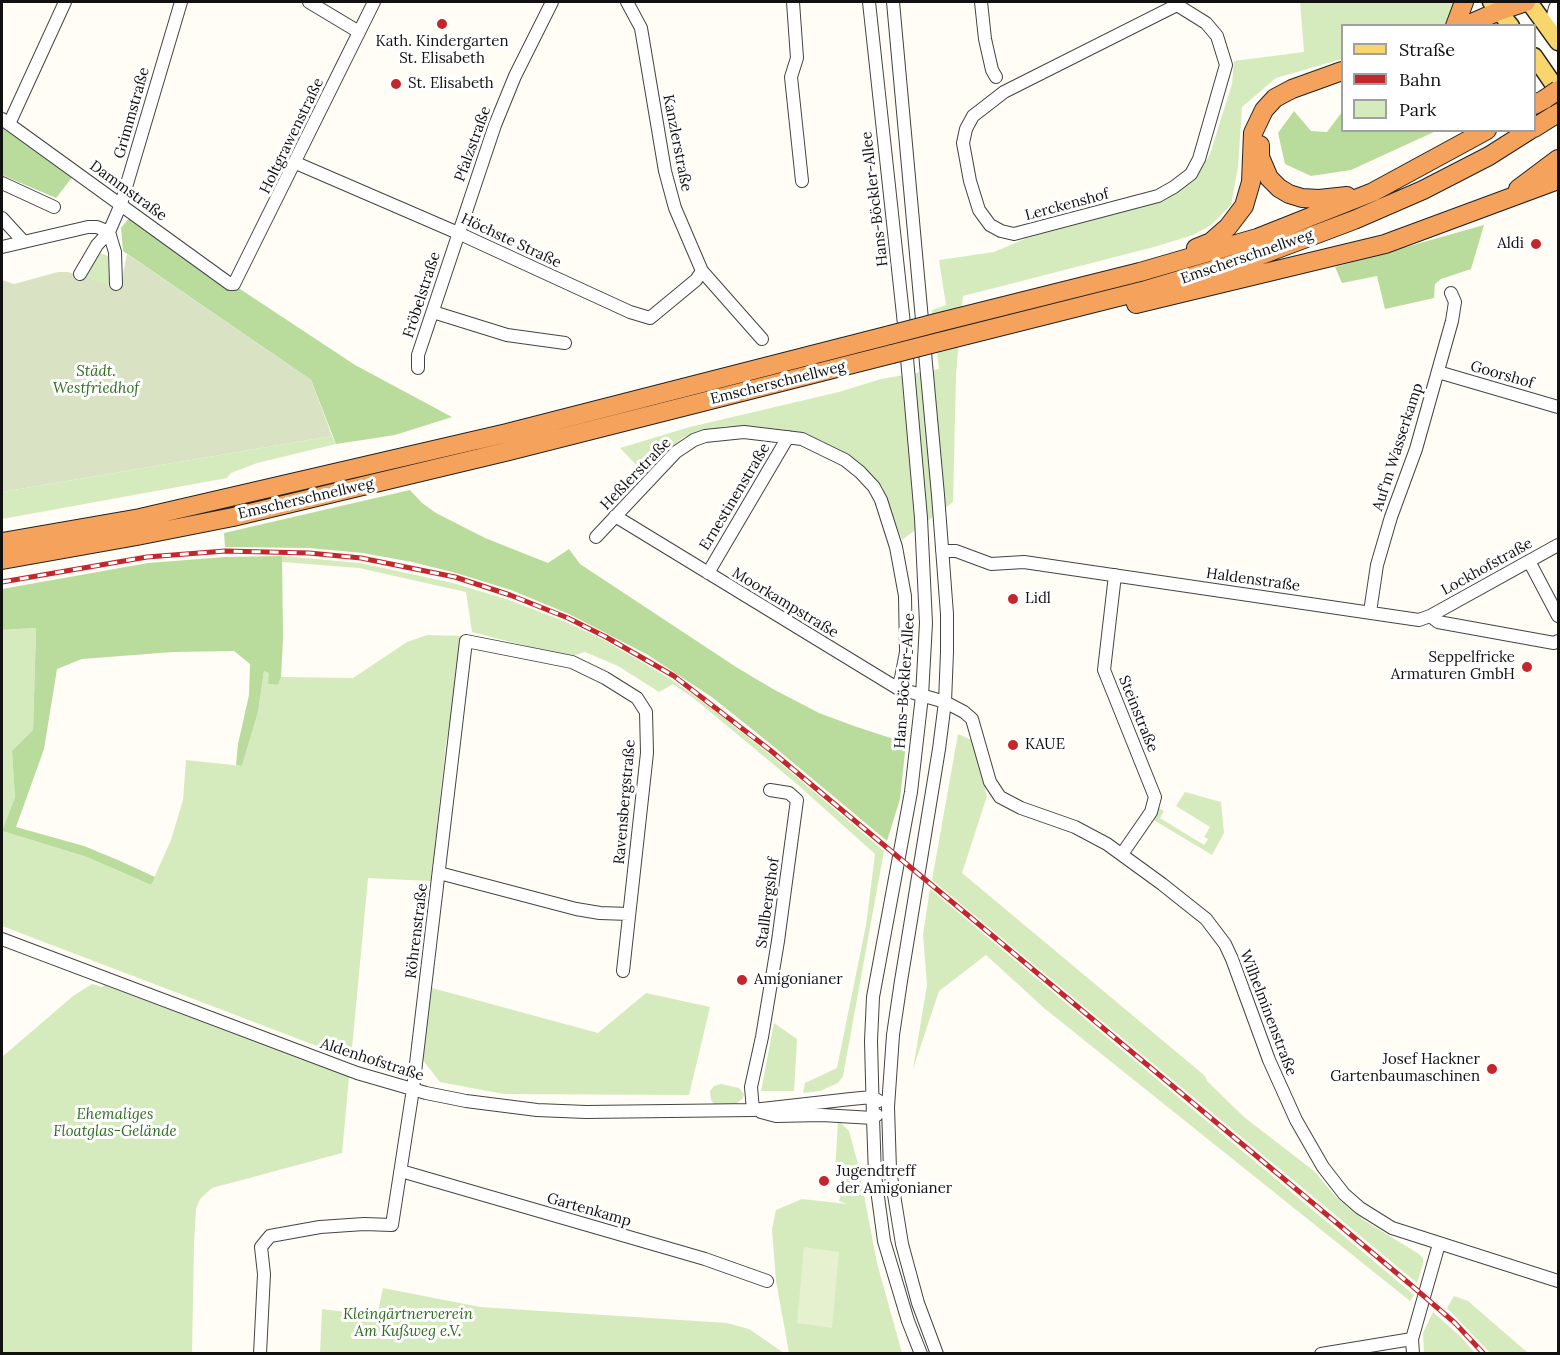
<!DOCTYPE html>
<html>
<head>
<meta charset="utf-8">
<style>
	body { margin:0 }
	#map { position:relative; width:1560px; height:1355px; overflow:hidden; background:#fffdf5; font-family:Lora,serif }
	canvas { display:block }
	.frame { position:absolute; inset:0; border:3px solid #111; pointer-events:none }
	.legend { position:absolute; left:1341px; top:24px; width:195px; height:108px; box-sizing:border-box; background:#fff; border:2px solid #a0a0a0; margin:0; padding:8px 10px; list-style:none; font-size:18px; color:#111 }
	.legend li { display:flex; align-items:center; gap:12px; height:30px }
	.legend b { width:30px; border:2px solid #a0a0a0 }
</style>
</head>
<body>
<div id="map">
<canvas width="1560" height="1355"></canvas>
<div class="frame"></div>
<ul class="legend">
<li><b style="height:8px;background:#f9d66b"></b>Straße</li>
<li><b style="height:8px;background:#c4262e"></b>Bahn</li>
<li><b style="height:16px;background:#d5ebbd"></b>Park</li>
</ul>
</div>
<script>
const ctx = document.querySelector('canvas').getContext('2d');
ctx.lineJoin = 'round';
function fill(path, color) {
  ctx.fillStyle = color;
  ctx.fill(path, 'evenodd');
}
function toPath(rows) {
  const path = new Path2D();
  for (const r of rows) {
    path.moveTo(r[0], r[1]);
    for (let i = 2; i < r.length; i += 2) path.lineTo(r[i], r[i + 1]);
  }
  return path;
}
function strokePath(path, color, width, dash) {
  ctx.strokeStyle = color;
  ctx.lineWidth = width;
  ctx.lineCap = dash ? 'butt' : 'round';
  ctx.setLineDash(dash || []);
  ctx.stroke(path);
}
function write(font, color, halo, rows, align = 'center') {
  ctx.font = font + ' Lora,serif';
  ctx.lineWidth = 6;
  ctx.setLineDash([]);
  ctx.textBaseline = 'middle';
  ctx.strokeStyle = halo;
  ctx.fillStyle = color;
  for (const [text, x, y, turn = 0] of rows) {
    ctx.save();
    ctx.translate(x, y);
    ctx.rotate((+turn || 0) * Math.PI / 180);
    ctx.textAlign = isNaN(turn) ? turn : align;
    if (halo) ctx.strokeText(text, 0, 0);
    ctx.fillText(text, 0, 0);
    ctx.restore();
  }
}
fill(toPath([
	[1300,2,1455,2,1452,17,1445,25,1342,26,1342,59,1276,78,1242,107,1238,167,1231,205,1211,225,1193,235,1154,247,963,296,956,374,953,502,902,540,882,486,849,457,767,431,726,426,684,437,672,446,645,474,620,448,690,427,839,392,881,379,939,369,932,310,946,305,939,260,994,252,1027,238,1153,204,1164,200,1183,188,1198,174,1210,154,1232,84,1234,61,1304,52],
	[100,253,108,256,110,286,83,278],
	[332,436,336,444,257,463,231,473,227,478,2,519,2,492],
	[282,556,360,563,453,583,509,600,566,622,604,640,672,680,707,705,768,753,884,851,843,1076,838,1083,820,1091,803,1093,805,1083,837,1068,866,925,875,854,798,785,696,700,673,684,659,692,618,666,585,652,569,657,472,632,466,592,359,568,282,562],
	[36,628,33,730,12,751,15,797,2,831,87,857,151,885,171,840,183,800,186,760,242,766,258,712,264,671,269,672,269,684,278,685,281,677,353,678,407,642,427,635,465,636,446,744,431,881,368,878,351,1059,2,926,2,630],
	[958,734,972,740,987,796,962,873,1204,1075,1208,1082,1244,1117,1314,1171,1336,1197,1365,1221,1419,1254,1423,1258,1423,1264,1417,1283,932,880],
	[1185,792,1221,802,1224,833,1212,855,1152,819,1159,808,1164,811,1160,818,1204,845,1208,839,1204,837,1210,827,1176,806],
	[930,889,1414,1295,1410,1301,1044,1008,986,955,939,991,913,1069,927,985,923,934],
	[92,984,102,987,104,985,349,1077,342,1153,212,1188,200,1199,196,1209,194,1243,192,1353,2,1353,2,1057,73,996],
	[432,988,598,1033,646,993,710,1007,689,1095,504,1094,440,1082,422,1059],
	[774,1023,797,1039,794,1091,761,1091],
	[721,1084,739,1088,744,1094,743,1098,736,1104,730,1105,714,1104,711,1100,710,1091,714,1086],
	[838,1120,849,1131,858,1164,877,1263,902,1353,789,1353,776,1281,772,1229,776,1210,802,1199,847,1204,839,1201,844,1180,835,1172],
	[383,1288,480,1307,727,1323,749,1329,784,1353,320,1353,322,1309,377,1316],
	[1454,1296,1468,1301,1528,1353,1490,1353,1447,1308],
	[1433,1312,1460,1336,1475,1353,1424,1353,1423,1333]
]), '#d5ebbd');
fill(toPath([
	[1294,111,1311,131,1327,132,1342,112,1342,130,1436,131,1351,170,1311,176,1285,164,1278,133],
	[2,123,74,175,56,198,2,175],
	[129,218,225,289,237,287,355,365,452,417,395,435,336,444,311,380,123,251,121,228],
	[1484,225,1471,269,1441,279,1435,284,1434,298,1385,309,1377,276,1342,283,1335,267],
	[410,490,422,503,436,513,485,538,548,563,569,549,580,564,736,667,773,689,819,713,854,726,906,743,900,799,887,841,773,746,713,698,648,655,569,614,511,590,456,573,412,562,363,553,309,548,225,547,224,533],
	[282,556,283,638,281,677,278,685,268,684,269,673,264,671,258,712,242,766,236,765,238,744,249,695,250,664,234,651,173,652,82,659,57,669,44,749,16,827,84,846,118,860,155,877,151,885,87,857,2,831,15,797,12,751,33,730,36,628,2,630,2,589,148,563,225,557]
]), '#b9dc9c');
fill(toPath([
	[127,254,311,380,332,436,2,492,2,280,14,284,58,272,68,272,120,289]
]), '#d9e3c4');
fill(toPath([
	[804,1247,839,1252,832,1328,797,1323]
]), '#e6f2cf');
const minor = toPath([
	[309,2,359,32],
	[627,2,641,28,665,171,675,208,702,271,762,339],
	[793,2,797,58,791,77,802,181],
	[869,2,904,324,921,518,926,623,922,696,911,792,873,997,871,1041,873,1118,875,1175,884,1241,908,1321,921,1354],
	[893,2,938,495,947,614,947,652,945,702,939,749,901,981,893,1035,888,1107,890,1170,902,1244,918,1303,937,1354],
	[981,2,985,39,992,70,996,77],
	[1177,5,1206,23,1217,36,1226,65,1199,159,1191,174,1174,187,1158,196,1014,234,1001,231,990,225,979,210,970,181,963,143,966,129,973,116,1004,92,1177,5],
	[1555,36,1552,19,1555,8,1558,2],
	[2,119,230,284,234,284,374,2],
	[9,124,65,2],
	[296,163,458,233,630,312,650,318,696,280,702,271],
	[2,183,54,207],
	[2,218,23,241],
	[109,232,115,252,116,284],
	[2,247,88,227,97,227,109,232],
	[80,274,97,245,109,232,121,204,181,2],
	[433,312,507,335,565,343],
	[418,368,418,355,495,125,515,76,552,2],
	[1438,372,1558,407],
	[615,516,897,688,945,702,964,712,972,719,990,782,1000,797,1021,808,1075,827,1107,844,1162,884,1206,919,1225,944,1232,959,1269,1060,1296,1120,1323,1167,1344,1194,1360,1208,1392,1228,1558,1281],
	[596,537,676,452,694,440,705,436,744,432,802,439,845,460,860,472,874,487,881,500,896,547,905,596,906,652,901,678,897,688],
	[942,551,956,551,991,564,1024,562,1419,620,1430,616,1558,545],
	[1529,561,1558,616],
	[708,573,788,437],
	[1115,575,1104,670,1155,797,1151,812,1122,854],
	[1370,612,1377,565,1391,517,1416,449,1452,321,1455,302,1451,293],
	[1430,616,1438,622,1554,643,1558,641],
	[439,873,576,909,600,913,629,914],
	[2,939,357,1073,426,1093,466,1101,537,1110,586,1112,753,1110,851,1099,872,1097,879,1101],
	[753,1110,751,1087,762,1037,778,941,797,800,789,793,770,790],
	[761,1112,776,1116,822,1115,873,1118,877,1115],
	[401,1171,705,1259,767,1281],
	[260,1354,264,1274,261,1247,270,1236,320,1227,364,1224,392,1225,413,1089,466,641,572,662,605,678,637,698,646,712,647,753,623,971],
	[1321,1354,1412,1339],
	[1413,1354,1412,1339,1439,1244]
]);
const major = toPath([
	[1491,2,1511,26],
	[1529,2,1558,42],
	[1534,56,1558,91]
]);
const highway = toPath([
	[1455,26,1464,2],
	[1465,26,1499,11,1526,2],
	[1534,105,1545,99],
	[1534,128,1558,113],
	[1260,145,1260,157,1269,178,1279,188,1289,194,1302,198,1319,199,1347,196],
	[1518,189,1558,159],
	[1196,248,1211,242,1228,227,1244,206,1251,182,1253,133,1264,110,1275,98,1292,89,1342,71],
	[1136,304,1385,244,1558,180],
	[936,323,1140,272,1257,238,1373,192,1487,130],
	[939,342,1142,291,1256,257,1354,220,1423,190,1489,156,1530,130],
	[2,542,140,518,507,433,890,335],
	[2,560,137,536,233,517,509,451,892,354]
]);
strokePath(minor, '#444', 14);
strokePath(major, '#222', 19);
strokePath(highway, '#222', 20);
strokePath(minor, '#fff', 12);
strokePath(major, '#f9d66b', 16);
strokePath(highway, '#f5a25d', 18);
const rail = toPath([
	[2,582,147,557,225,551,309,553,361,558,455,577,510,595,568,618,606,637,674,676,770,750,1411,1285,1455,1323,1484,1354]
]);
strokePath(rail, '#c4262e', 5);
strokePath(rail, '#fff', 3, [9]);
const highwayBridge = toPath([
	[1545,99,1558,90],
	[890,335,936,323],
	[892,354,939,342]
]);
strokePath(highwayBridge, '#222', 20, []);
strokePath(highwayBridge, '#f5a25d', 18);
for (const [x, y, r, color] of [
	[442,24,6,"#c4262e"],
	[396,84,6,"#c4262e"],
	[1536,244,6,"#c4262e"],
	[1013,599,6,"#c4262e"],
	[1527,667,6,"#c4262e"],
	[1013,745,6,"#c4262e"],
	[742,980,6,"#c4262e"],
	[1492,1069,6,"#c4262e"],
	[824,1181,6,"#c4262e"]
]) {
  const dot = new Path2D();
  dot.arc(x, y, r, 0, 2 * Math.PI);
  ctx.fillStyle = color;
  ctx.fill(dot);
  strokePath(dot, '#fff', 2);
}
write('15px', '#111', '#fff', [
	["Kath. Kindergarten",442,42,"center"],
	["St. Elisabeth",442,59,"center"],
	["St. Elisabeth",408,84],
	["Aldi",1524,244,"right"],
	["Lidl",1025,599],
	["Seppelfricke",1515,658,"right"],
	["Armaturen GmbH",1515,675,"right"],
	["KAUE",1025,745],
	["Amigonianer",754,980],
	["Josef Hackner",1480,1060,"right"],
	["Gartenbaumaschinen",1480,1077,"right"],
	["Jugendtreff",836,1172],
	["der Amigonianer",836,1189]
], 'left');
write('15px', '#111', '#fff', [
	["Grimmstraße",132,113,-74],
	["Holtgrawenstraße",292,136,-64],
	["Kanzlerstraße",677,143,79],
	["Pfalzstraße",473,144,-70],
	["Dammstraße",128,191,36],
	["Hans-Böckler-Allee",875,199,-97],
	["Lerckenshof",1067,205,-15],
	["Höchste Straße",511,241,25],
	["Emscherschnellweg",1247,257,-19],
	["Fröbelstraße",422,295,-72],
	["Goorshof",1502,375,16],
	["Emscherschnellweg",778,383,-14],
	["Auf'm Wasserkamp",1398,447,-72],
	["Heßlerstraße",636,474,-46],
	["Ernestinenstraße",735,497,-59],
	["Emscherschnellweg",306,499,-13],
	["Lockhofstraße",1487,567,-29],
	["Haldenstraße",1253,580,8],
	["Moorkampstraße",785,603,31],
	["Hans-Böckler-Allee",905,681,-86],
	["Steinstraße",1138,714,68],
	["Ravensbergstraße",625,802,-85],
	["Stallbergshof",768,903,-82],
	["Röhrenstraße",417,931,-83],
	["Wilhelminenstraße",1268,1013,69],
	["Aldenhofstraße",372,1060,18],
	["Gartenkamp",589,1210,16]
]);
write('italic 15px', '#2f6b1f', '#fff', [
	["Städt.",96,372],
	["Westfriedhof",96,389],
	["Ehemaliges",115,1115],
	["Floatglas-Gelände",115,1132],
	["Kleingärtnerverein",408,1315],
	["Am Kußweg e.V.",408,1332]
]);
</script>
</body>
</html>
